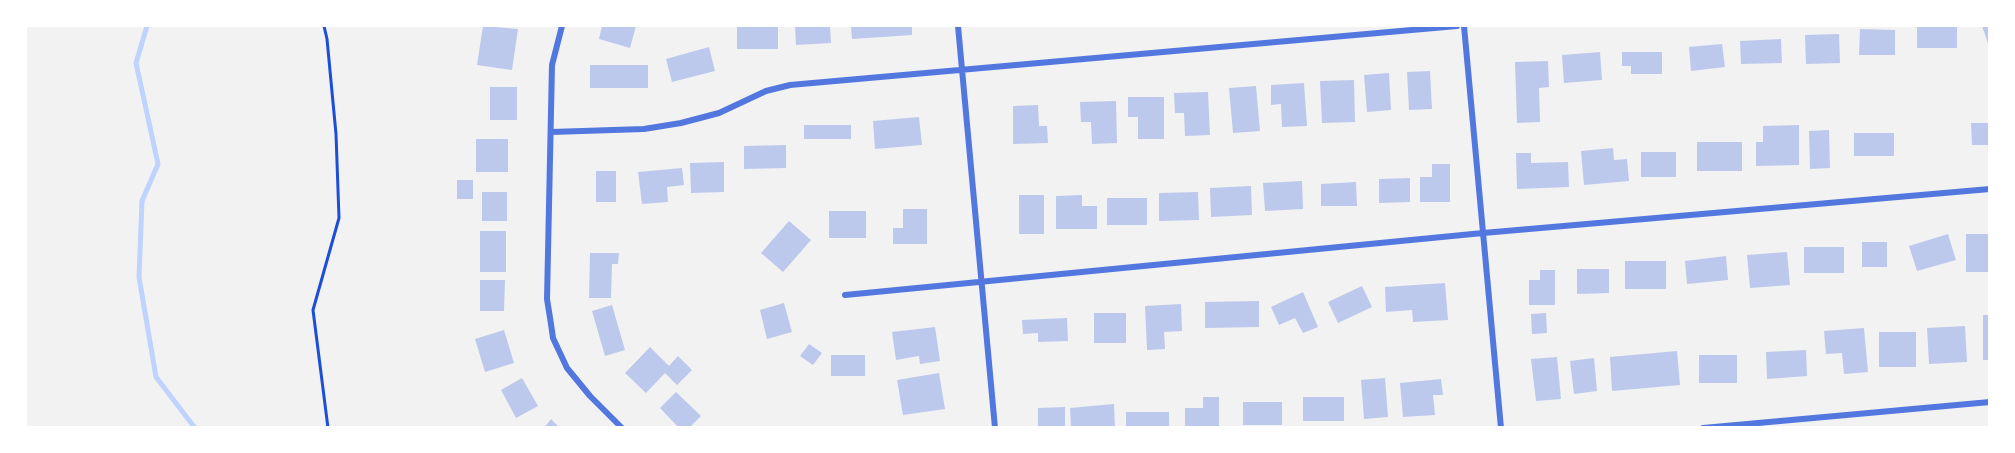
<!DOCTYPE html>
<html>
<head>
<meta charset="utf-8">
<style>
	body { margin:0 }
	#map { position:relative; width:2015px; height:453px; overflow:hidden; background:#f2f2f2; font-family:Ubuntu,sans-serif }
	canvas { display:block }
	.frame { position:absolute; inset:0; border:27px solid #fff; pointer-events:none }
</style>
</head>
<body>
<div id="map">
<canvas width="2015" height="453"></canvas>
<div class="frame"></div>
</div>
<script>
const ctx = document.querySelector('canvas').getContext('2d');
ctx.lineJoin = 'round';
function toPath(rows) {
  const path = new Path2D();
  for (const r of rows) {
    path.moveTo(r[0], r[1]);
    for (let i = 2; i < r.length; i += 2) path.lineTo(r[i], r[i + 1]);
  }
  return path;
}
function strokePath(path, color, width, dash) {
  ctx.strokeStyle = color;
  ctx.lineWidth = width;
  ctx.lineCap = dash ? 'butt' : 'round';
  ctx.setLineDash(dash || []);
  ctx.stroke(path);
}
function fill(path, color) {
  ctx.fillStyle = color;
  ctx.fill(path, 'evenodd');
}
strokePath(toPath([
	[147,26,136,63,158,164,142,201,139,277,156,377,195,428]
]), '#bfd3fe', 5);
fill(toPath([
	[483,26,518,29,512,70,477,65],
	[602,26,636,26,630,48,599,39],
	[737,26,778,26,778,49,737,49],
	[795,26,830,26,831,43,796,45],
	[851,26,912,26,912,35,852,39],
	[1917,26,1957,26,1957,48,1917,48],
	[1982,26,1990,26,1990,46,1989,46],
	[1860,29,1895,30,1895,55,1859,55],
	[1839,34,1840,63,1806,64,1805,35],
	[1781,39,1782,63,1741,64,1740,41],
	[1722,44,1725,67,1691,71,1689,47],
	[709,47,715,71,672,82,666,59],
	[1600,52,1602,80,1564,83,1562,55],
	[1622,52,1662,52,1662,74,1631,74,1631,66,1622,66],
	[1548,61,1549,87,1539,88,1540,122,1517,123,1515,62],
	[590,65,648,65,648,88,590,88],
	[1430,71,1432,109,1409,110,1407,72],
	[1389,73,1391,110,1367,112,1364,75],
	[1354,80,1355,122,1322,123,1320,81],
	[1304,83,1307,126,1282,127,1281,104,1271,105,1271,85],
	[1256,86,1260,131,1233,133,1229,88],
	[490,87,517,87,517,120,490,120],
	[1208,92,1210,135,1185,136,1184,113,1175,113,1174,93],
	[1128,97,1164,97,1164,139,1138,139,1138,117,1128,117],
	[1116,101,1117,143,1092,144,1091,122,1081,122,1080,102],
	[1038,105,1039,126,1047,126,1048,143,1013,144,1013,106],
	[919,117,922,145,875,149,873,121],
	[1971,123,1990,123,1990,145,1972,145],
	[804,125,851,125,851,139,804,139],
	[1799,125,1799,165,1756,166,1756,142,1763,142,1763,126],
	[1829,130,1830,168,1810,169,1809,131],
	[1854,133,1894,133,1894,156,1854,156],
	[476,139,508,139,508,172,476,172],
	[1697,142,1742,142,1742,171,1697,171],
	[786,145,786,168,744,169,744,146],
	[1613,148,1614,160,1627,159,1629,181,1584,185,1581,151],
	[1641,152,1676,152,1676,177,1641,177],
	[1516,153,1531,153,1531,163,1568,162,1569,187,1517,189],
	[724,162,724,192,691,193,690,163],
	[1432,164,1450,164,1450,202,1420,202,1420,177,1432,177],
	[682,168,684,185,667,187,668,202,642,204,638,172],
	[596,171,616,171,616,202,596,202],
	[1410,178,1410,202,1379,203,1379,179],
	[457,180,473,180,473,199,457,199],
	[1302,181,1303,209,1265,211,1263,183],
	[1356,182,1357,206,1321,206,1321,184],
	[1251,186,1252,215,1211,217,1210,188],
	[482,192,507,192,507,221,482,221],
	[1198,192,1199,220,1159,221,1159,193],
	[1019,195,1044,195,1044,234,1019,234],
	[1082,195,1082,206,1097,206,1097,229,1056,229,1056,196],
	[1107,198,1147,198,1147,225,1107,225],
	[903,209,927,209,927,244,893,244,893,228,903,228],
	[829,211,866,211,866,238,829,238],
	[789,221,811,240,783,272,761,253],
	[480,231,506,231,506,272,480,272],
	[1948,234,1956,260,1917,271,1909,246],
	[1966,234,1990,234,1990,272,1966,272],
	[1862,242,1887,242,1887,267,1862,267],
	[1804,247,1844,247,1844,273,1804,273],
	[1787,252,1790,285,1750,288,1747,255],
	[590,253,619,253,618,264,612,264,611,298,589,298],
	[1726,256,1728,280,1687,284,1685,261],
	[1625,261,1666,261,1666,289,1625,289],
	[1577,269,1609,269,1609,293,1577,294],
	[1540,270,1555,270,1555,305,1529,305,1529,280,1540,280],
	[480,280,505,280,504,311,480,311],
	[1445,283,1448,320,1413,322,1412,310,1386,312,1385,287],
	[1362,286,1372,307,1338,323,1328,302],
	[1303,292,1318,327,1303,333,1295,318,1279,325,1271,307],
	[1259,301,1259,327,1205,328,1205,302],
	[784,303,792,332,767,339,760,310],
	[1181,304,1182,331,1164,332,1165,349,1147,350,1145,306],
	[612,305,625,350,605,356,592,311],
	[1094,313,1126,313,1126,343,1094,343],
	[1546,313,1547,333,1532,334,1531,314],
	[1983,315,1990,315,1990,360,1983,360],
	[1067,318,1068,341,1038,342,1038,333,1023,334,1022,320],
	[1965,326,1967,362,1929,364,1927,328],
	[935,327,940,361,920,364,919,356,896,360,892,332],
	[1864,328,1868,372,1844,374,1842,353,1826,354,1824,331],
	[504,330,514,363,485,372,475,339],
	[1879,332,1916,332,1916,367,1879,367],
	[809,344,822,353,813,365,800,356],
	[650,347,669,366,678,356,692,370,677,385,665,373,646,393,625,373],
	[1806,350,1807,376,1767,379,1766,352],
	[1677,351,1680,385,1612,391,1610,357],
	[831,355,865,355,865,376,831,376],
	[1699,355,1737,355,1737,383,1699,383],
	[1557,357,1561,399,1536,401,1531,359],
	[1594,358,1597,391,1574,394,1570,361],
	[939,373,945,409,903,415,897,380],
	[522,378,538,406,516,418,501,390],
	[1385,378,1388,417,1364,419,1361,380],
	[1441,379,1443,395,1433,395,1435,415,1403,417,1400,383],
	[676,392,701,416,689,428,679,428,660,408],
	[1203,397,1219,397,1219,428,1185,428,1185,408,1203,408],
	[1303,397,1344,397,1344,421,1303,421],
	[1243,402,1282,402,1282,425,1243,425],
	[1114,404,1115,428,1071,428,1070,408],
	[1065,407,1065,428,1038,428,1038,408],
	[1126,412,1169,412,1169,428,1126,428],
	[551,419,560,428,544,428]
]), '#bdc9ec');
strokePath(toPath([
	[324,26,327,39,336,134,339,218,313,310,328,428]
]), '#1d4ed8', 3);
strokePath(toPath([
	[562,26,552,65,547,299,551,324,553,338,567,368,590,396,622,428],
	[958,26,995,428],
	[1464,26,1501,428],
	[551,132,644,129,681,123,719,113,766,91,790,85,1457,26],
	[845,295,1483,233,1990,189],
	[1703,428,1990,402]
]), '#5277de', 6);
</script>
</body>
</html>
